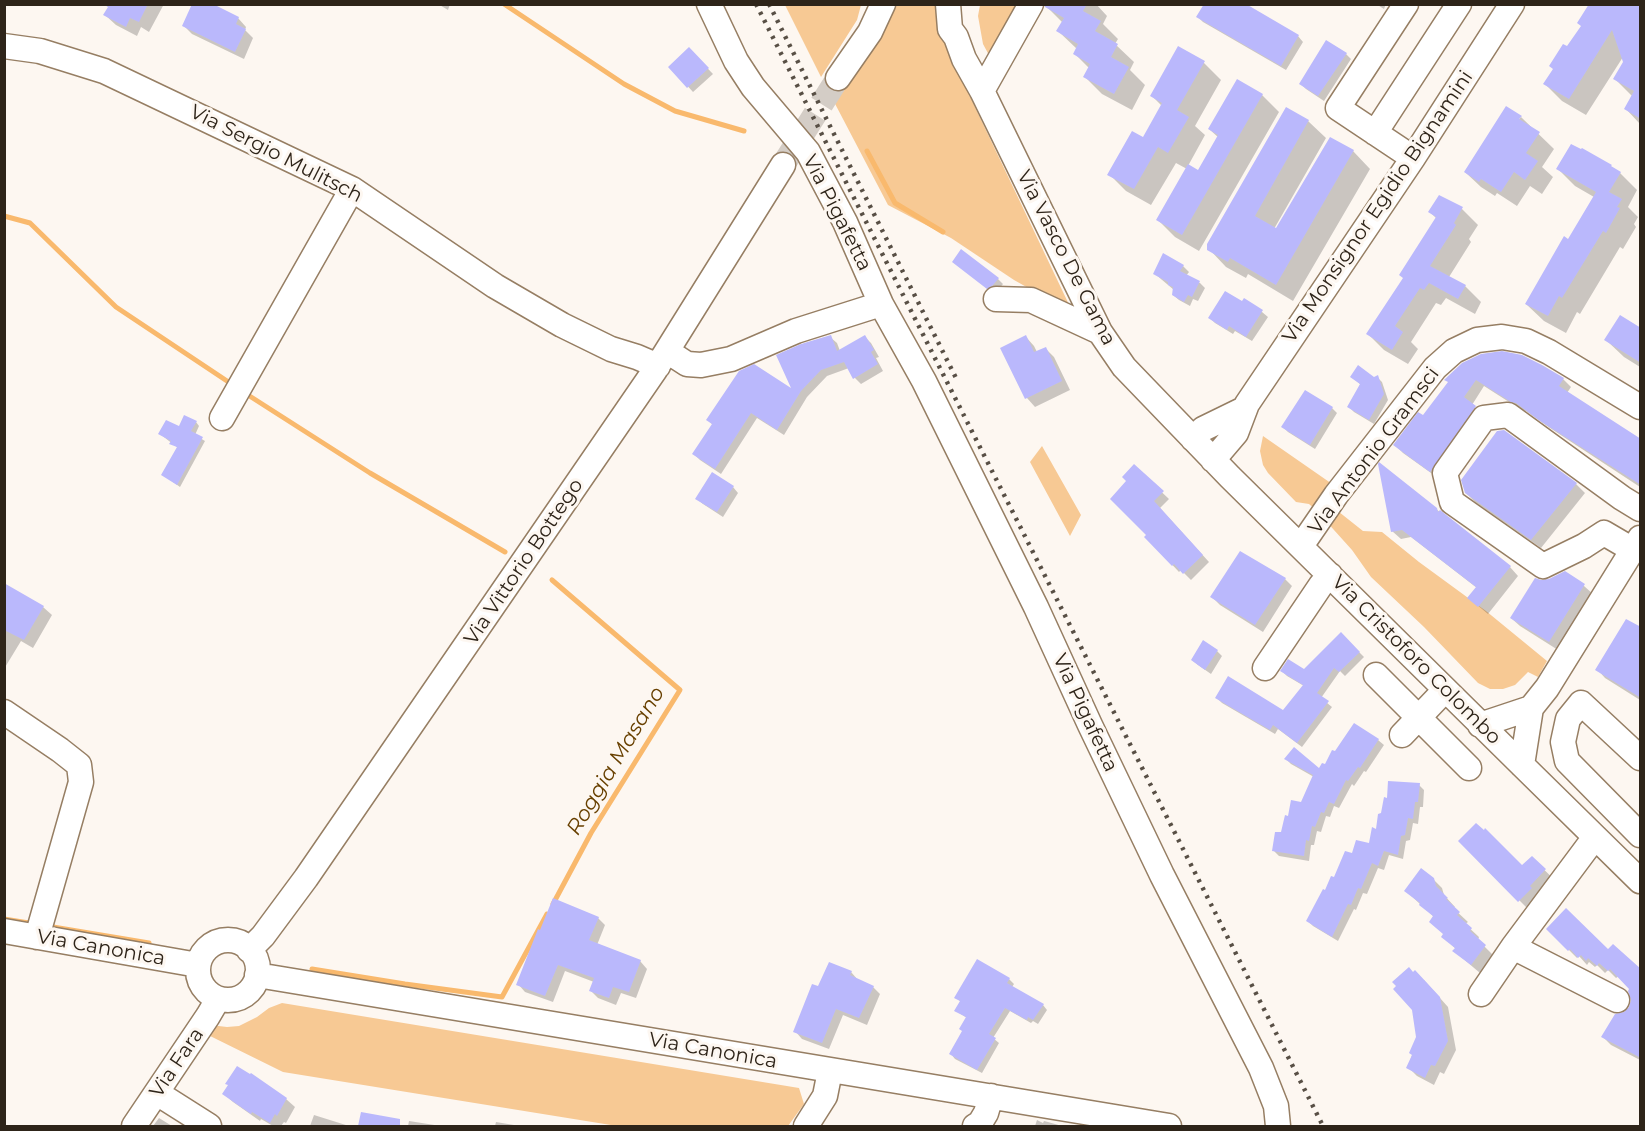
<!DOCTYPE html>
<html>
<head>
<meta charset="utf-8">
<style>
	body { margin:0 }
	#map { position:relative; width:1645px; height:1131px; overflow:hidden; background:#fdf7f1; font-family:Montserrat,sans-serif }
	canvas { display:block }
	.frame { position:absolute; inset:0; border:6px solid #2e2419; pointer-events:none }
</style>
</head>
<body>
<div id="map">
<canvas width="1645" height="1131"></canvas>
<div class="frame"></div>
</div>
<script>
const ctx = document.querySelector('canvas').getContext('2d');
ctx.lineJoin = 'round';
function fill(path, color) {
  ctx.fillStyle = color;
  ctx.fill(path, 'evenodd');
}
function toPath(rows) {
  const path = new Path2D();
  for (const r of rows) {
    if (r.length === 3) {
      path.moveTo(r[0] + r[2], r[1]);
      path.arc(r[0], r[1], r[2], 0, 2 * Math.PI);
      continue;
    }
    path.moveTo(r[0], r[1]);
    for (let i = 2; i < r.length; i += 2) path.lineTo(r[i], r[i + 1]);
  }
  return path;
}
function strokePath(path, color, width, dash) {
  ctx.strokeStyle = color;
  ctx.lineWidth = width;
  ctx.lineCap = dash ? 'butt' : 'round';
  ctx.setLineDash(dash || []);
  ctx.stroke(path);
}
function write(font, color, halo, rows, align = 'center') {
  ctx.font = font + ' Montserrat,sans-serif';
  ctx.lineWidth = 6;
  ctx.setLineDash([]);
  ctx.textBaseline = 'middle';
  ctx.strokeStyle = halo;
  ctx.fillStyle = color;
  for (const [text, x, y, turn = 0] of rows) {
    ctx.save();
    ctx.translate(x, y);
    ctx.rotate((+turn || 0) * Math.PI / 180);
    ctx.textAlign = isNaN(turn) ? turn : align;
    if (halo) ctx.strokeText(text, 0, 0);
    ctx.fillText(text, 0, 0);
    ctx.restore();
  }
}
fill(toPath([
	[785,5,861,5,857,20,821,77],
	[895,5,944,5,955,65,1073,313,1014,280,951,238,888,205,832,98,864,56],
	[980,5,1020,5,990,57,983,44,978,16],
	[1263,436,1335,486,1317,511,1309,504,1296,502,1268,473,1263,465,1260,451],
	[1042,446,1081,515,1070,536,1030,462],
	[1334,508,1363,531,1382,532,1419,562,1486,611,1547,661,1538,677,1528,672,1515,685,1503,689,1490,689,1478,683,1424,627,1371,577,1352,550,1325,520],
	[282,1003,799,1088,804,1104,788,1126,617,1126,283,1072,204,1033,210,1025,227,1027,239,1026,257,1017,269,1008]
]), '#f7c994');
fill(toPath([
	[108,4,164,4,149,32,141,27,137,36,116,25,105,15,109,6],
	[438,4,450,4,448,10],
	[1049,4,1096,4,1107,16,1103,24,1118,39,1115,44,1134,62,1130,70,1145,85,1132,110,1102,94,1085,77,1090,69,1075,54,1077,49,1058,31,1063,23,1047,7],
	[1376,4,1386,4,1384,9],
	[1198,17,1298,36,1303,42,1286,70,1203,22],
	[238,18,246,27,245,30,253,38,244,59,192,34,184,26],
	[1582,27,1640,30,1640,124,1626,109,1633,97,1615,79,1624,62,1623,57,1586,115,1562,101,1545,84],
	[1179,48,1204,63,1221,80,1195,126,1205,135,1188,166,1199,172,1219,138,1209,129,1262,95,1279,112,1199,251,1175,237,1158,220,1187,169,1176,163,1151,205,1126,191,1109,174,1143,139,1162,106,1152,96],
	[689,49,713,74,693,92,670,67],
	[1346,54,1351,59,1324,101,1306,89,1300,83],
	[1287,109,1308,121,1326,138,1274,229,1277,230,1353,151,1370,169,1293,301,1248,274,1246,278,1226,267,1209,249],
	[1521,117,1554,149,1542,167,1553,177,1542,194,1530,186,1517,206,1497,193,1495,196,1481,187,1465,172],
	[1558,169,1620,173,1637,190,1628,207,1638,217,1634,224,1636,227,1623,249,1620,247,1580,314,1577,312,1566,333,1544,321,1526,304,1569,241,1594,197,1575,186],
	[1462,209,1478,225,1469,239,1471,242,1449,277,1465,286,1481,302,1475,314,1446,298,1441,305,1436,303,1411,342,1418,349,1408,364,1384,350,1368,334,1404,278,1437,219,1430,212],
	[959,266,998,279,1003,284,998,290,993,293],
	[1183,266,1189,272,1186,276,1200,283,1205,288,1198,301,1193,299,1190,306,1179,300,1173,295,1174,290,1155,274],
	[1244,300,1262,312,1268,317,1252,341,1235,331,1233,334,1215,323,1210,318,1242,303],
	[1640,330,1640,367,1624,357,1606,340],
	[830,337,837,343,840,351,865,337,871,343,879,357,876,358,883,371,861,384,855,378,849,368,827,376,807,397,784,435,757,418,721,474,700,460,694,454,713,425,708,420,794,392],
	[1026,337,1034,346,1037,352,1045,348,1054,357,1070,390,1035,407,1027,398,1002,349],
	[1542,366,1563,379,1571,387,1567,393,1640,440,1640,487,1550,428,1526,411,1520,409,1484,386,1472,405,1483,415,1438,478,1403,453,1395,445,1423,417,1449,383],
	[1352,377,1373,378,1377,377,1382,382,1388,400,1374,424,1354,412,1349,407,1361,385],
	[1332,408,1337,413,1315,449,1288,432,1283,427],
	[196,422,199,426,195,435,205,441,180,487,163,475,178,448,160,434],
	[1504,431,1576,484,1585,493,1541,548,1475,502,1466,493],
	[1134,466,1169,499,1160,508,1209,562,1191,580,1181,570,1179,572,1146,537,1148,535,1128,481],
	[733,487,738,493,723,517,703,504,697,499],
	[1436,509,1510,567,1518,576,1488,614,1469,598,1477,588,1411,537,1401,539,1392,531],
	[1565,573,1584,586,1593,594,1558,650,1520,626,1511,618,1549,580],
	[1285,579,1292,586,1263,632,1220,605,1212,597],
	[4,591,43,607,52,615,33,648,21,641,4,669],
	[1640,629,1640,700,1605,678,1597,669],
	[1341,634,1364,657,1345,676,1340,671,1321,698,1332,707,1302,747,1278,729,1275,734,1222,703,1217,698,1284,712,1304,686,1287,676,1282,671,1304,671],
	[1217,651,1222,656,1211,674,1198,665,1192,660],
	[1378,740,1384,745,1366,772,1364,771,1354,786,1352,784,1339,808,1334,806,1330,817,1326,816,1321,832,1317,831,1314,845,1311,845,1309,861,1279,856,1274,851,1289,818,1302,804,1314,777,1291,764,1286,759,1320,770],
	[1419,785,1424,790,1423,807,1420,807,1418,824,1413,823,1410,840,1406,841,1403,859,1389,855,1384,870,1378,868,1367,894,1363,893,1356,910,1354,909,1338,941,1313,926,1308,921,1353,855,1370,845,1377,831],
	[1460,841,1522,868,1532,858,1562,887,1537,918],
	[1433,879,1442,888,1444,895,1455,907,1453,908,1468,922,1465,924,1479,937,1478,940,1493,955,1480,973,1454,951,1456,949,1443,937,1444,934,1434,917,1406,891],
	[598,918,605,925,597,945,640,961,647,969,636,998,621,993,616,1005,598,998,590,990,594,982,565,971,553,1002,525,992,518,984],
	[1548,929,1608,951,1640,970,1640,1060,1611,1045,1603,1037,1626,1013,1633,1000,1631,988,1619,976,1616,978,1608,970,1605,973,1597,965,1595,967,1589,962,1587,965,1579,956,1577,958],
	[851,972,858,980,873,987,880,994,867,1025,843,1015,829,1049,802,1039,795,1031],
	[1009,979,1014,984,1012,987,1043,1005,1047,1010,1038,1024,1033,1021,1031,1023,1010,1011,993,1038,999,1043,982,1073,955,1059,951,1054,964,1032,967,1018,956,1011,961,1002,956,997],
	[1424,980,1448,1007,1456,1050,1444,1074,1440,1072,1434,1085,1417,1076,1408,1067,1418,1037],
	[224,1094,286,1099,295,1107,286,1123,284,1122,281,1126,273,1126,261,1119,260,1121,233,1102],
	[314,1115,349,1126,310,1126],
	[159,1118,172,1126,153,1126],
	[1037,1120,1043,1123,1044,1121,1048,1122,1062,1126,1035,1126],
	[409,1121,441,1126,408,1126],
	[496,1122,520,1126,521,1126,495,1126]
]), '#0003');
strokePath(toPath([
	[504,4,624,84,675,111,744,131],
	[867,151,895,203,943,232],
	[4,216,30,223,116,307,233,385],
	[248,395,370,473,505,552],
	[552,580,680,690,591,833,553,904],
	[4,919,35,924],
	[47,926,149,943],
	[312,969,405,984,502,997,547,914]
]), '#f9b96d', 5);
fill(toPath([
	[103,4,148,4,139,22,130,18,126,27,103,15,108,7],
	[192,4,213,4,239,17,236,24,246,29,235,52,182,26],
	[1045,4,1087,4,1083,11,1101,21,1095,31,1118,44,1111,57,1129,67,1114,94,1083,77,1090,64,1073,54,1078,44,1056,31,1064,18,1045,7],
	[1204,4,1246,4,1299,35,1281,66,1196,17],
	[1589,4,1641,4,1641,119,1624,109,1634,91,1613,79,1623,62,1612,30,1569,99,1543,84,1553,69,1549,66,1563,44,1567,46,1581,26,1577,23],
	[1326,40,1347,53,1318,96,1299,84],
	[1178,46,1205,61,1177,110,1189,117,1168,153,1158,147,1134,189,1107,175,1132,131,1143,137,1162,103,1150,96],
	[689,47,709,68,687,88,668,67],
	[1237,79,1263,94,1182,235,1156,220,1188,164,1198,170,1218,135,1208,129],
	[1506,106,1522,116,1519,119,1540,132,1526,153,1538,161,1525,180,1514,172,1501,192,1481,179,1479,182,1464,172],
	[1286,107,1309,120,1255,216,1276,228,1330,137,1354,150,1276,285,1230,258,1228,262,1207,250,1207,244],
	[1571,144,1581,149,1582,148,1612,165,1611,166,1621,172,1609,192,1622,199,1617,207,1620,208,1606,233,1603,231,1562,298,1559,296,1548,316,1525,304,1564,236,1568,239,1596,192,1556,169],
	[1439,195,1463,207,1454,223,1456,225,1430,266,1466,285,1458,299,1429,283,1424,290,1420,288,1395,326,1403,332,1392,350,1366,334,1403,278,1399,275,1436,217,1428,212],
	[961,249,999,278,993,285,987,289,952,262],
	[1163,253,1184,265,1180,271,1200,281,1192,297,1188,295,1184,302,1172,295,1173,287,1168,285,1168,282,1153,274],
	[1225,291,1242,301,1244,298,1263,310,1246,337,1229,326,1227,330,1208,318],
	[1620,315,1641,328,1641,363,1604,340],
	[831,335,837,351,865,335,874,350,871,352,878,364,853,379,844,362,821,370,801,391,777,430,751,413,715,469,692,454,712,424,706,420,739,371,754,364,791,388,776,355,801,344],
	[1026,335,1034,352,1046,347,1062,381,1025,399,1000,348],
	[1502,351,1522,355,1542,365,1564,378,1559,386,1641,439,1641,485,1540,421,1516,403,1511,402,1476,380,1464,397,1476,406,1430,472,1393,445,1418,412,1423,415,1448,382,1444,380,1462,363,1481,354],
	[1358,365,1374,377,1378,375,1384,394,1369,420,1347,407,1360,384,1350,377],
	[1305,390,1333,407,1310,445,1281,427],
	[184,415,197,421,191,431,203,437,177,485,161,475,177,447,169,444,171,441,158,434,166,420,179,426],
	[1504,430,1577,483,1531,540,1465,493,1461,480,1497,431],
	[1379,462,1437,508,1438,512,1440,510,1511,566,1478,607,1467,598,1476,587,1402,530,1391,532,1378,464],
	[1134,464,1164,491,1154,501,1203,555,1183,574,1174,564,1172,566,1144,537,1146,535,1110,499,1126,481,1122,477],
	[712,472,734,486,717,512,695,499],
	[1240,551,1286,578,1255,625,1210,597],
	[1565,571,1585,584,1549,642,1510,618,1535,578,1541,580,1549,579],
	[4,583,44,606,24,640,4,630],
	[1626,619,1641,627,1641,698,1595,670],
	[1341,632,1360,652,1339,672,1334,668,1317,693,1329,701,1297,743,1273,725,1270,730,1215,698,1228,676,1283,710,1303,685,1280,671,1288,659,1304,669],
	[1203,640,1218,650,1205,670,1191,660],
	[1354,723,1379,739,1360,768,1358,767,1348,781,1346,780,1334,804,1329,802,1324,813,1321,812,1315,827,1312,826,1309,841,1306,840,1304,856,1272,851,1275,832,1281,832,1285,815,1288,816,1291,800,1301,802,1313,775,1284,759,1294,747,1319,768,1322,763,1325,764,1332,750,1335,751],
	[1388,781,1420,783,1418,802,1415,802,1413,819,1408,818,1405,835,1401,836,1398,855,1384,851,1378,866,1372,863,1361,889,1358,888,1351,905,1348,904,1332,937,1306,921,1323,889,1325,890,1331,876,1334,877,1345,851,1352,853,1356,840,1369,843,1372,827,1376,829,1378,814,1381,813,1384,797,1387,798],
	[1476,823,1484,830,1485,828,1522,865,1532,856,1546,869,1530,886,1532,888,1518,902,1458,841],
	[1421,868,1434,878,1436,886,1448,898,1446,899,1460,912,1457,915,1472,928,1470,931,1486,945,1471,965,1452,951,1455,948,1441,937,1443,934,1429,922,1433,916,1419,905,1420,903,1404,891],
	[553,898,599,917,589,940,641,960,629,992,613,987,609,998,589,991,594,978,558,965,545,996,516,985,538,929,540,930],
	[1566,908,1608,949,1613,944,1641,969,1641,1058,1601,1037,1615,1014,1624,1012,1629,1007,1631,1000,1628,991,1629,989,1610,969,1608,971,1599,963,1597,966,1588,958,1586,961,1581,955,1578,958,1570,949,1568,951,1546,929],
	[977,959,1010,978,1007,983,1044,1004,1033,1020,1028,1017,1027,1020,1005,1008,989,1034,996,1038,977,1070,949,1054,962,1031,959,1029,966,1017,954,1011,960,1001,954,998],
	[829,962,852,971,850,975,874,986,859,1018,836,1009,822,1043,793,1032,812,984,818,986],
	[1409,967,1413,972,1415,970,1440,997,1448,1041,1435,1066,1431,1065,1425,1078,1406,1068,1412,1055,1409,1053,1416,1037,1412,1010,1393,989,1396,986,1392,982],
	[237,1066,250,1074,251,1073,287,1098,277,1116,275,1114,270,1123,252,1112,251,1114,222,1094,228,1085,225,1084],
	[361,1112,400,1119,400,1126,358,1126]
]), '#bab8fc');
strokePath(toPath([
	[783,165,838,78]
]), '#d4cdc6', 24, [24, 12]);
const minor = toPath([
	[948,4,950,29,956,37,964,59,982,91,1100,332,1124,367,1230,477,1522,765,1640,881],
	[1406,4,1338,108,1413,158],
	[4,46,40,51,104,71,352,189,495,286,562,325,611,349,637,357,658,366],
	[838,78,870,32,883,4],
	[982,91,1031,4],
	[1375,133,1459,4],
	[996,299,1031,300,1100,332],
	[881,304,924,381,1036,607,1090,725,1162,875,1261,1068,1276,1106,1278,1126],
	[667,351,687,364,701,365,731,359,796,331,881,304,845,222,808,152,753,87,736,61,709,4],
	[222,418,352,189],
	[1193,439,1203,429,1244,409],
	[1213,460,1236,433,1247,404,1413,158,1512,4],
	[1301,546,1336,495,1435,368,1454,351,1477,340,1502,337,1526,341,1549,352,1640,407],
	[1633,550,1604,533,1584,546,1543,566,1452,502,1445,473,1484,418,1508,415,1622,498,1640,509],
	[1265,668,1321,585,1330,575],
	[1376,675,1469,768],
	[4,712,60,750,79,765,81,782,37,937],
	[1480,725,1531,708],
	[1402,735,1445,690],
	[1640,758,1581,703,1568,719,1563,742,1567,761,1640,835],
	[1522,765,1531,708,1547,688,1640,538],
	[4,931,198,965],
	[228,970,30],
	[1513,947,1617,1000],
	[249,950,263,936,306,878,655,370,783,165],
	[257,975,1169,1126],
	[1481,994,1513,947,1595,837],
	[157,1093,209,1126],
	[134,1126,208,1016,218,999],
	[806,1126,825,1096,830,1071],
	[975,1126,980,1123,986,1113,991,1096]
]);
strokePath(minor, '#967e63', 27);
strokePath(minor, '#fff', 24);
strokePath(toPath([
	[756,4,1323,1126],
	[769,4,957,380]
]), '#584f45', 4.5, [3, 6]);
write('20px', '#2e2419', '#fdf7f1', [
	["Via Sergio Mulitsch",276,154,27],
	["Via Monsignor Egidio Bignamini",1378,207,-56],
	["Via Pigafetta",837,213,63],
	["Via Vasco De Gama",1066,258,63],
	["Via Antonio Gramsci",1374,451,-53],
	["Via Vittorio Bottego",524,562,-56],
	["Via Cristoforo Colombo",1416,660,45],
	["Via Pigafetta",1085,713,65],
	["Via Canonica",101,948,10],
	["Via Canonica",713,1051,10],
	["Via Fara",177,1063,-56]
]);
write('italic 21px', '#684000', '#fdf7f1', [
	["Roggia Masano",616,761,-59]
]);
</script>
</body>
</html>
